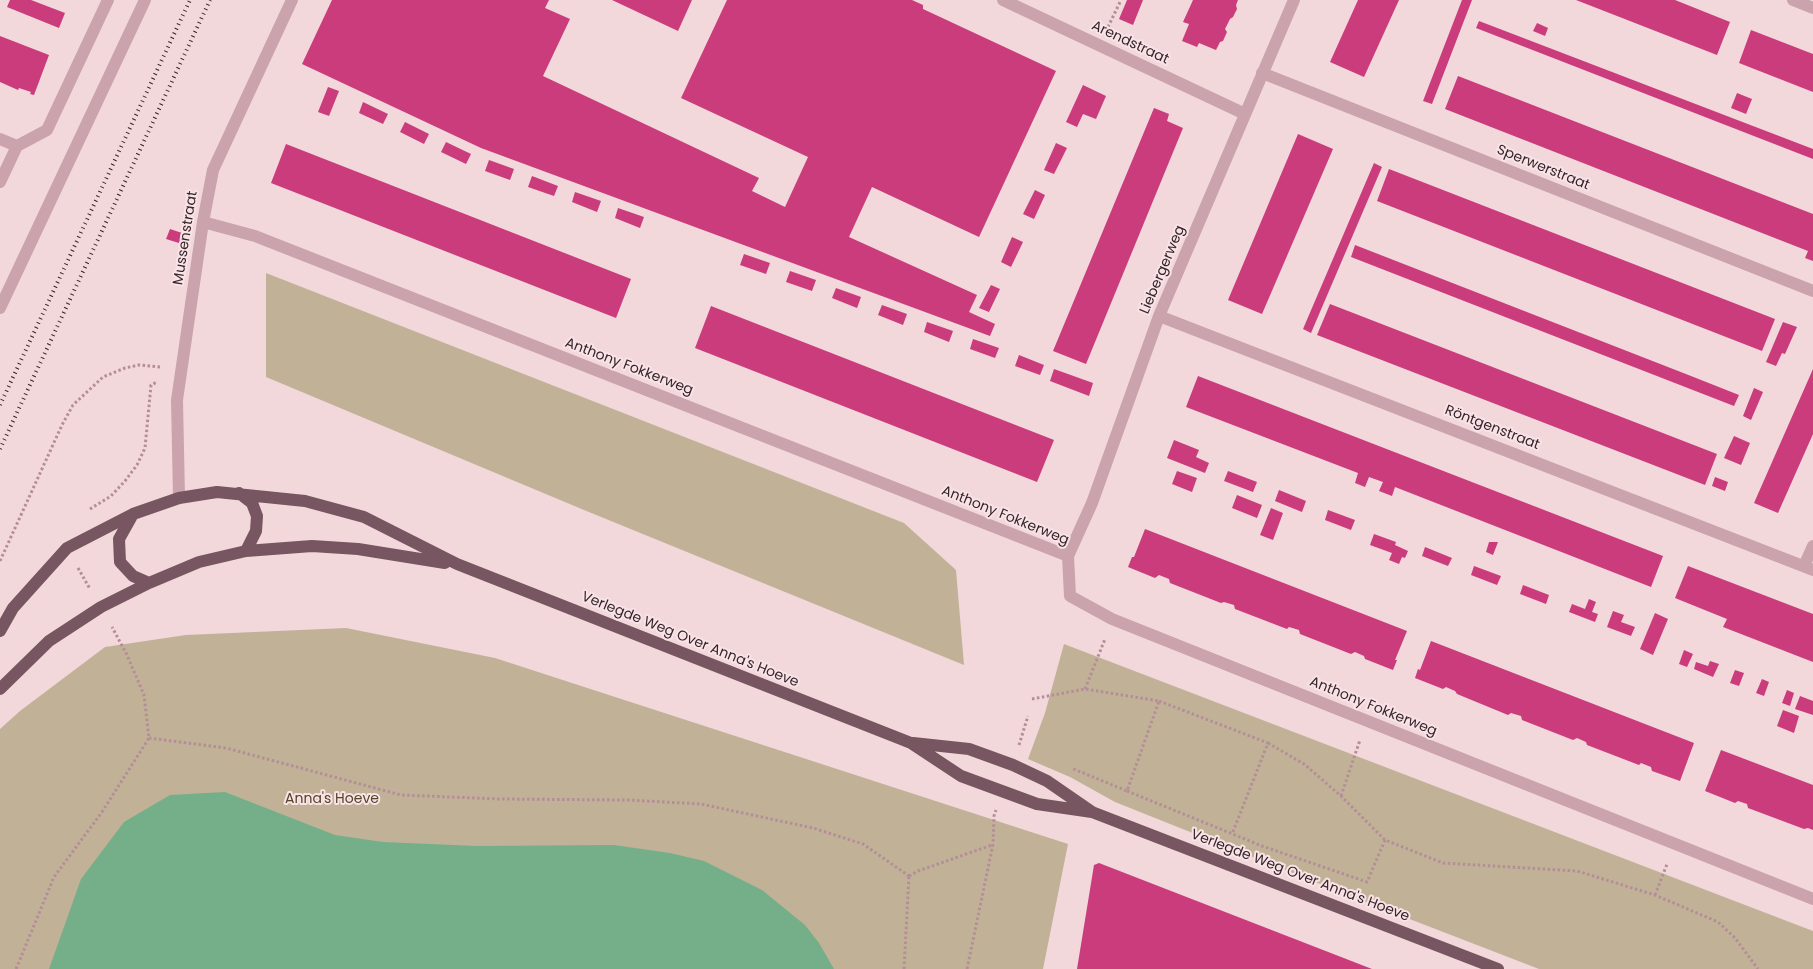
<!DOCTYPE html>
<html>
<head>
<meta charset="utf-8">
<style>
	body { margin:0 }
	canvas { display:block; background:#f2d7db }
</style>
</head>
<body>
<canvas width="1813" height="969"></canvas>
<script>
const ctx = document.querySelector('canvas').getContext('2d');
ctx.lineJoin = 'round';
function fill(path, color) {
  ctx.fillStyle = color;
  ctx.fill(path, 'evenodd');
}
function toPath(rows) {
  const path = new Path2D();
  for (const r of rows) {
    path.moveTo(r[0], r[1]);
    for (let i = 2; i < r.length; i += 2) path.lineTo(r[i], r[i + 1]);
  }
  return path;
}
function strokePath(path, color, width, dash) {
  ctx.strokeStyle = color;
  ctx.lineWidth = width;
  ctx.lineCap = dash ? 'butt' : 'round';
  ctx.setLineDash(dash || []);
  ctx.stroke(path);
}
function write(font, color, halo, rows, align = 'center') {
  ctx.font = font + ' Poppins,sans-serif';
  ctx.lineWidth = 4;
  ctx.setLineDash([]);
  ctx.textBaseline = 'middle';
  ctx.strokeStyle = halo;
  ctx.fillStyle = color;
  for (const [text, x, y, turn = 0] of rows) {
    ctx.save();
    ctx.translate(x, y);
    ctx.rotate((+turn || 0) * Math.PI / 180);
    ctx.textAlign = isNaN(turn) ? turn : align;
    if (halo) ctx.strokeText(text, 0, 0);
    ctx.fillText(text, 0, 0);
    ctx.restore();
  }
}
fill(toPath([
	[266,273,904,523,956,570,964,665,584,510,266,377],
	[346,628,495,658,1068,844,1043,969,0,969,0,729,20,711,105,647,186,635],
	[1064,644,1813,931,1813,969,1539,969,1363,901,1115,802,1070,777,1028,759,1045,713]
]), '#c1b297');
fill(toPath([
	[225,792,335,835,383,842,477,846,614,845,670,853,704,861,762,890,805,925,819,943,834,969,49,969,81,879,124,822,170,795]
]), '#75af89');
fill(toPath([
	[10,0,31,0,65,13,59,28,7,7],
	[332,0,549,0,545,8,570,19,543,76,759,178,752,191,785,207,808,157,681,98,727,0,912,0,923,5,923,9,1056,71,979,237,872,187,849,237,977,295,969,312,995,324,990,336,481,148,302,64],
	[612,0,692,0,678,31],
	[1127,0,1143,0,1133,25,1119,19],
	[1193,0,1238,0,1236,5,1237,9,1233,17,1230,19,1225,29,1227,32,1223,41,1220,42,1216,50,1199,43,1197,47,1182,41,1189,24,1183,22],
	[1358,0,1399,0,1364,77,1330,62],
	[1462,0,1472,0,1432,104,1423,101],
	[1576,0,1675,0,1730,22,1717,55],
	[1479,21,1813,149,1813,159,1476,28],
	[1537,23,1548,28,1545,36,1533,31],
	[1751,30,1813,54,1813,92,1739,63],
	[0,36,49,55,34,95,30,94,31,92,19,88,18,90,0,82],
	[1458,76,1813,214,1813,261,1805,258,1808,251,1445,109],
	[1083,85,1106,96,1096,119,1083,114,1077,127,1066,122],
	[328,87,339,91,329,116,318,112],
	[1737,93,1752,99,1746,114,1731,108],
	[363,102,388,114,383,124,359,113],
	[1154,108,1169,114,1167,121,1183,128,1086,364,1053,351],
	[405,122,429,134,424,144,400,132],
	[1298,134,1333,149,1262,314,1228,300],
	[446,142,471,154,466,164,441,152],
	[1056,143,1067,148,1054,174,1044,170],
	[286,144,631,279,616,318,271,183],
	[489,160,514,169,510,180,485,171],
	[1374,163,1382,167,1311,333,1303,329],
	[1389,169,1775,319,1762,351,1377,201],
	[532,176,558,186,554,196,528,187],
	[1035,190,1045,195,1034,219,1023,214],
	[575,192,601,201,597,212,572,202],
	[618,208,644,217,640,228,615,218],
	[170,229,182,233,179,243,166,239],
	[1012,237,1023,242,1011,267,1001,262],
	[1355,245,1691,376,1739,395,1734,406,1351,257],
	[744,254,770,263,766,274,740,265],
	[790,271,816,280,812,291,786,282],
	[991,285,1000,289,989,312,979,308],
	[836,288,861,297,857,308,832,298],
	[1330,304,1717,454,1705,485,1317,335],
	[882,305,907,314,903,325,878,315],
	[711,306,1054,440,1037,482,695,348],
	[927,322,953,331,949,342,924,332],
	[1783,322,1797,327,1785,354,1782,353,1776,366,1766,362],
	[973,339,999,348,995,358,970,349],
	[1019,355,1044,365,1040,375,1015,366],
	[1054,369,1093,383,1089,396,1050,381],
	[1813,369,1813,434,1778,513,1754,503],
	[1198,376,1663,556,1651,587,1395,487,1392,496,1379,491,1383,482,1369,477,1365,487,1355,483,1358,473,1186,407],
	[1754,388,1763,392,1751,420,1743,416],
	[1734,436,1750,443,1741,465,1724,458],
	[1174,440,1199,450,1196,457,1209,463,1205,473,1167,458],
	[1177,471,1197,478,1192,492,1172,484],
	[1228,471,1257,482,1253,492,1224,481],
	[1715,477,1728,482,1725,491,1712,486],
	[1279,490,1306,501,1302,512,1275,501],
	[1237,495,1262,505,1257,518,1232,508],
	[1271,508,1283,513,1273,540,1260,535],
	[1328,510,1355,520,1351,530,1325,520],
	[1145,529,1407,631,1395,660,1397,660,1393,670,1365,659,1364,656,1355,652,1351,654,1300,634,1299,630,1289,627,1287,629,1235,609,1234,605,1224,602,1221,603,1170,583,1169,579,1159,575,1155,578,1128,567,1132,557,1134,557],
	[1374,534,1396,542,1395,545,1408,551,1405,558,1402,557,1399,564,1389,560,1392,553,1370,545],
	[1489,542,1498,542,1493,555,1486,552],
	[1425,547,1452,558,1448,566,1422,556],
	[1474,566,1501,576,1497,585,1471,575],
	[1688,566,1813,614,1813,662,1723,627,1727,619,1675,598],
	[1523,585,1549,595,1546,604,1520,594],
	[1589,599,1596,602,1592,612,1598,614,1595,622,1569,612,1572,604,1585,609],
	[1613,611,1624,615,1621,622,1635,627,1631,636,1607,627],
	[1655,613,1668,619,1653,655,1640,649],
	[1431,641,1694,743,1680,781,1652,771,1651,767,1641,763,1639,765,1587,745,1586,742,1577,738,1573,740,1522,720,1521,716,1511,713,1508,715,1457,694,1455,691,1446,687,1443,689,1415,678,1418,669,1420,670],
	[1684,650,1693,654,1687,667,1679,664],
	[1710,661,1719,664,1713,677,1694,669,1696,662,1708,666],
	[1735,670,1744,673,1739,686,1730,683],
	[1762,679,1769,682,1764,696,1756,693],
	[1787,690,1794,693,1790,706,1782,703],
	[1800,696,1813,701,1813,715,1795,709],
	[1783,710,1799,716,1794,733,1777,726],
	[1721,750,1813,785,1813,830,1808,828,1804,829,1748,808,1747,804,1738,801,1735,803,1705,791],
	[1099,863,1372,969,1077,969,1094,865]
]), '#ca3c7c');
strokePath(toPath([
	[1108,27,1121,0],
	[90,509,111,496,125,481,137,465,145,448,151,385,157,382],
	[0,561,62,425,73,405,103,377,125,368,139,365,160,367],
	[78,568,90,589],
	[1085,689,1105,639],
	[1032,699,1085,689,1159,701,1127,791,1071,768],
	[1159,701,1268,743,1232,834],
	[149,738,226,748,401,795,499,799,628,800,701,804,813,828,863,844,909,876],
	[1268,743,1304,764,1341,796,1385,840,1443,863,1577,871,1655,895,1718,922,1735,938,1758,969],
	[1019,745,1028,716],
	[1127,791,1262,846,1367,882,1385,840],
	[1341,796,1360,740],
	[909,876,918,871,992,845],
	[1655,895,1667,864],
	[16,969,54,877,102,812,149,738,144,695,127,655,112,627],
	[904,969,909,876],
	[967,969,993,844,994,816,996,810]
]), '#b58d98', 3, [2.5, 2.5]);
strokePath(toPath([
	[1003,0,1245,114],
	[1793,0,1813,8],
	[1262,73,1813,291],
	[0,139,17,146],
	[17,146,47,130,108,0],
	[0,182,17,146],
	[203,222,255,236,1068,556,1070,596,1112,619,1813,899],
	[0,308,145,0],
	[1159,316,1813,570],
	[179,498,177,400,203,222,213,170,292,0],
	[1068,556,1092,503,1159,316,1294,0],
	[1804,566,1813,546]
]), '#caa3ac', 12);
strokePath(toPath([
	[239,493,252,503,257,516,256,531,246,551],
	[133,514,119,539,120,562,133,576,149,583],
	[0,631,13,608,67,548,133,514,179,498,217,492,305,501,364,517,457,564,911,743,961,776,1037,804,1092,812],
	[0,689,49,641,101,607,149,583,199,562,246,551,312,546,358,549,445,563],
	[913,743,969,749,1013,765,1047,781,1092,812,1498,969]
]), '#775561', 12);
strokePath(toPath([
	[0,405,190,0],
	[0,449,210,0]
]), '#34252b', 4, [1, 4]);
write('14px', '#34252b', '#f9e3e6', [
	["Arendstraat",1130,43,25],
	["Sperwerstraat",1543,168,22],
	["Mussenstraat",186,238,-81],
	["Liebergerweg",1163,270,-67],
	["Anthony Fokkerweg",629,367,21],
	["Röntgenstraat",1492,428,21],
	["Anthony Fokkerweg",1005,516,22],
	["Verlegde Weg Over Anna's Hoeve",690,640,22],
	["Anthony Fokkerweg",1373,707,22],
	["Verlegde Weg Over Anna's Hoeve",1300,876,21]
]);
write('14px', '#534528', '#f9e3e6', [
	["Anna's Hoeve",332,799]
]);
</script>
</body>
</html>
